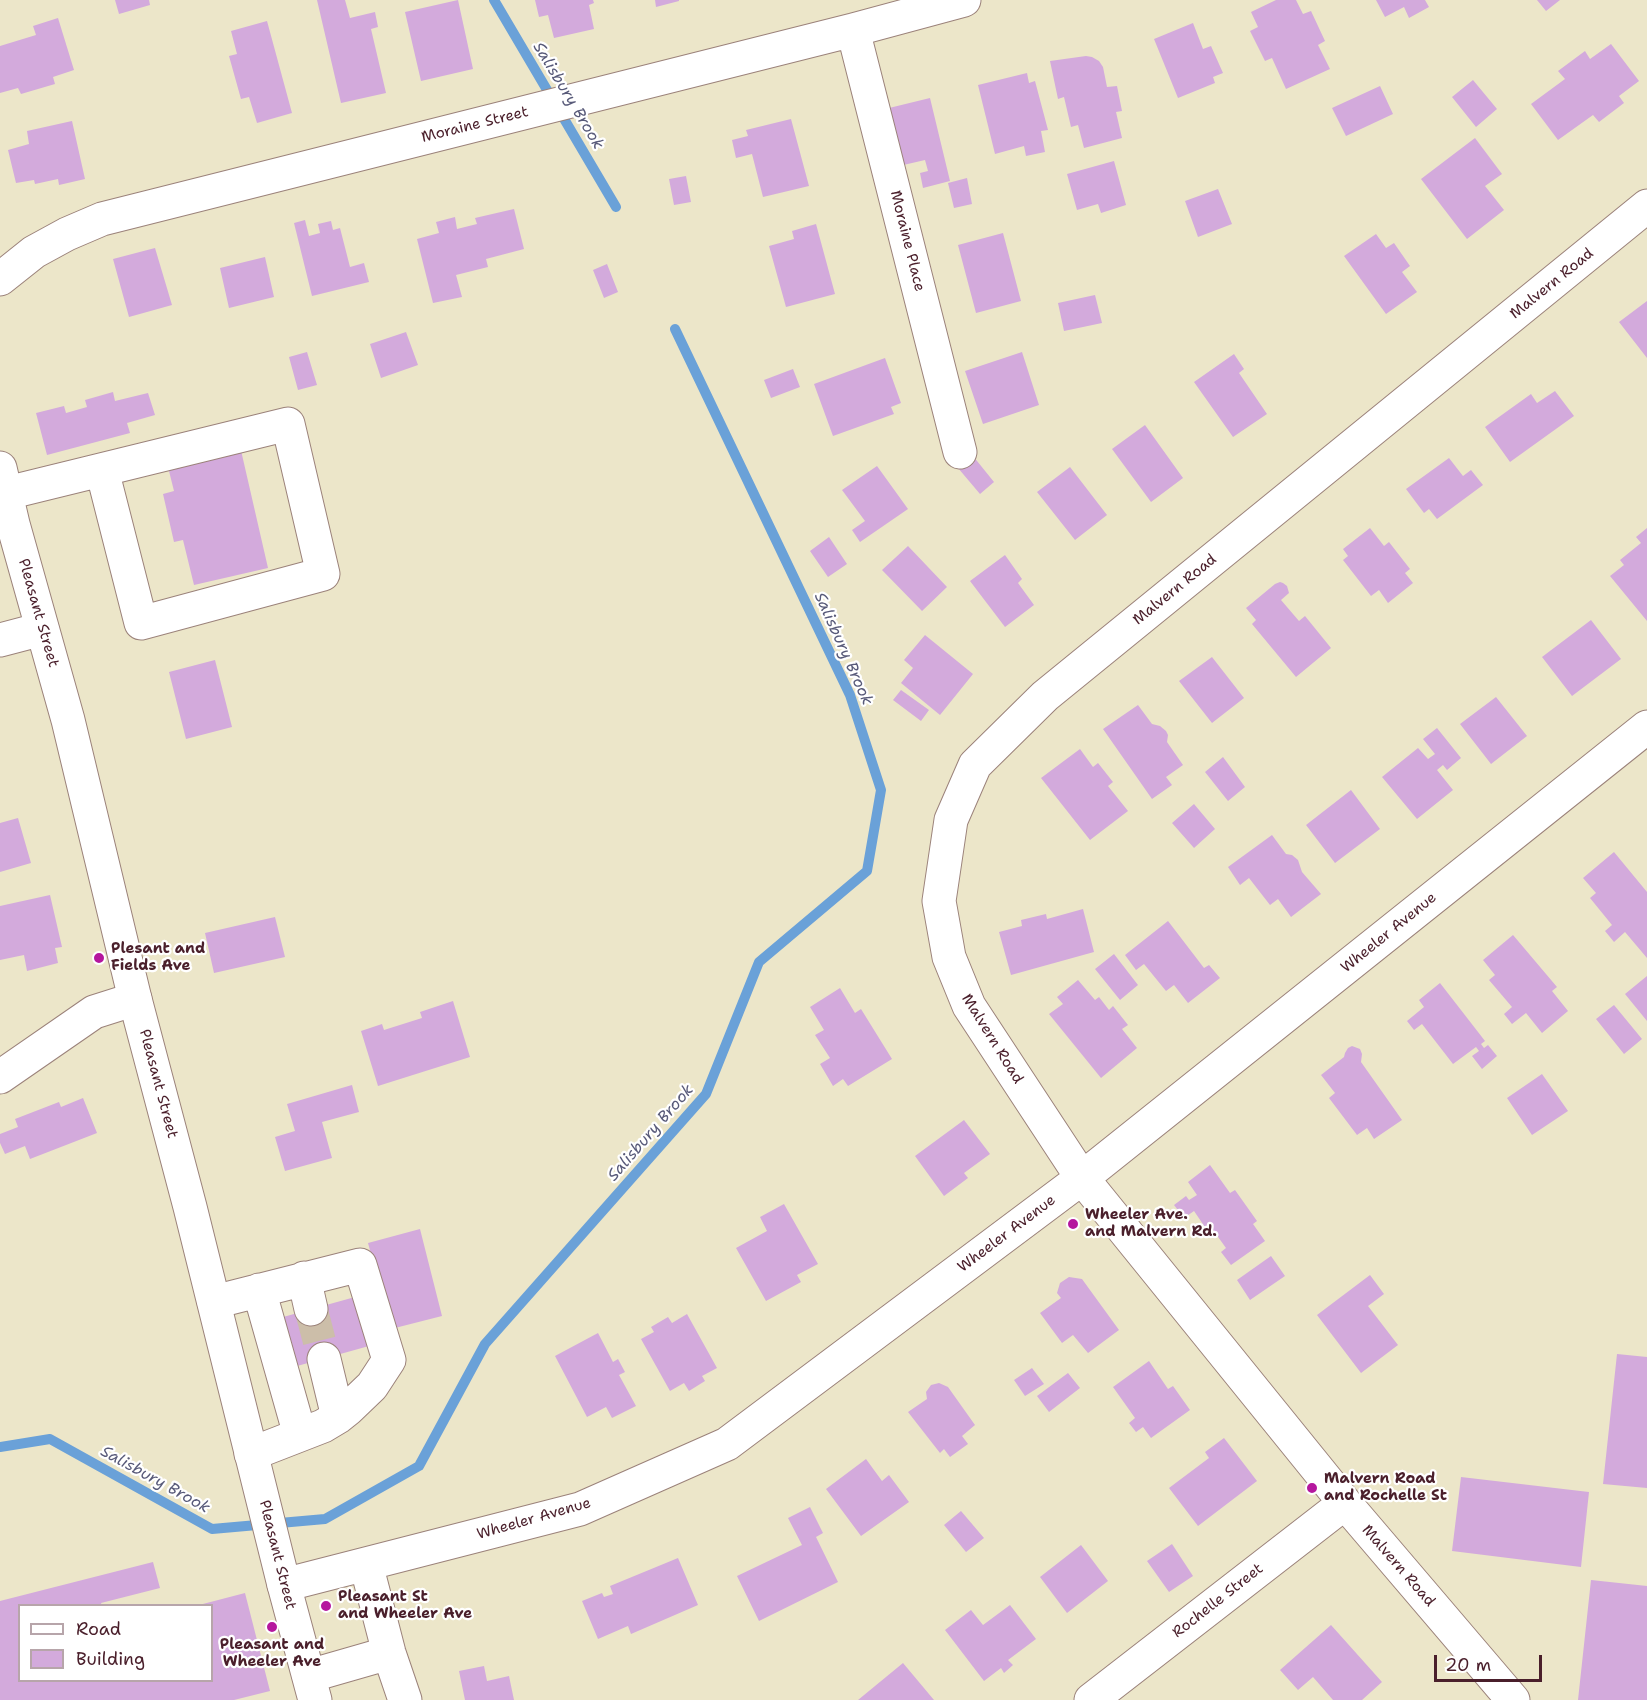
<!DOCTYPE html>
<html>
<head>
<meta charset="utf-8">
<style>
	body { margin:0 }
	#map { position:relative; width:1647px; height:1700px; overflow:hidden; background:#ece6c9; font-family:"Shantell Sans",sans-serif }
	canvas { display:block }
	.legend { position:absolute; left:18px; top:1604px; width:195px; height:78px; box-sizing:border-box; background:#fff; border:2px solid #b7a5aa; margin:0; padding:8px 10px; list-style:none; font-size:18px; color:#4a1f2b }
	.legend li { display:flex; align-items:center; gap:12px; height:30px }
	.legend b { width:30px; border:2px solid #b7a5aa }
	.scale { position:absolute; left:1434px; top:1655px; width:108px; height:27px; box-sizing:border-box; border:3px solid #4a1f2b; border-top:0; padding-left:8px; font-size:18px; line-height:21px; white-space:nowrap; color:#4a1f2b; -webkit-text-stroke:4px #fff; paint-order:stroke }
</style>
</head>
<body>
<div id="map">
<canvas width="1647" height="1700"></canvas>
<ul class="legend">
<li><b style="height:8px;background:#fff"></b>Road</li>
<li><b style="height:16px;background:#d3aadc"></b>Building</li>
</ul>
<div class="scale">20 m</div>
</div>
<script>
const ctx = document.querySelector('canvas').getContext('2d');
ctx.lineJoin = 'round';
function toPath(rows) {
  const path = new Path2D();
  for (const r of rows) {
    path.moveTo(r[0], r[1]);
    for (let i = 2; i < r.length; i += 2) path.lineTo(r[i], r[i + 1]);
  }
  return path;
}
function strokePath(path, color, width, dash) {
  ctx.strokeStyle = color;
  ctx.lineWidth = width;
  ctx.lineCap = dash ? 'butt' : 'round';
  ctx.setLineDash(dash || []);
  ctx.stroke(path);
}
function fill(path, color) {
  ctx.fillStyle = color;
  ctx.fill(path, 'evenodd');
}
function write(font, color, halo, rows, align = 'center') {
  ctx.font = font + ' "Shantell Sans",sans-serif';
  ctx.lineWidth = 4.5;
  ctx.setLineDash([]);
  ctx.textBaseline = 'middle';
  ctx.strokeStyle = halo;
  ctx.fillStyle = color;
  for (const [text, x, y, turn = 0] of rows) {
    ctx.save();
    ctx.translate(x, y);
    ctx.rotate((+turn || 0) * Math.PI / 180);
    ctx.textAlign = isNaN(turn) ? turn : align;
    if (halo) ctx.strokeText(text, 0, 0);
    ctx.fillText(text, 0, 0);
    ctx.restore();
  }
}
strokePath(toPath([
	[494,0,616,207],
	[0,1447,50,1439,212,1529,325,1519,419,1466,485,1344,706,1094,759,962,867,871,881,790,850,695,675,329]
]), '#6aa1d8', 10);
fill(toPath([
	[115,0,149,0,150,5,119,14],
	[317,0,345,0,350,18,375,12,378,27,371,29,386,93,341,103],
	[458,0,473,69,421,81,405,12],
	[535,0,593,0,594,3,589,5,594,29,554,38,548,15,539,17],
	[655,0,679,0,679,1,656,7],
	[1276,0,1296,0,1303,14,1311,11,1325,41,1318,45,1330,69,1286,89,1272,58,1265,61,1250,31,1258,27,1251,12],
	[1376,0,1425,0,1429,7,1409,18,1404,7,1385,17],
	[1537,0,1560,0,1546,11],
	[58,18,74,70,53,77,55,84,21,94,18,88,0,93,0,46,36,35,33,26],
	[267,21,292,113,257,123,249,97,241,99,229,56,237,54,231,31],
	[1193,23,1203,49,1211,46,1223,73,1213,77,1215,83,1178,98,1154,39],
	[1611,44,1639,81,1619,96,1624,103,1599,122,1593,115,1558,140,1531,104,1565,79,1558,71,1585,51,1590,59],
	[1086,56,1092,57,1099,61,1103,67,1107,87,1117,86,1122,111,1116,112,1122,138,1084,148,1078,125,1071,127,1064,97,1058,99,1050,61],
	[1027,73,1029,83,1035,81,1048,130,1041,131,1045,152,1026,156,1024,146,995,154,978,85],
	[1473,80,1497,109,1476,127,1452,97],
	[1380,86,1393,114,1346,136,1332,108],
	[930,98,950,181,923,188,920,173,928,171,925,160,899,166,885,109],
	[791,119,809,186,763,197,752,154,736,158,732,140,748,136,746,130],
	[72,121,85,179,59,185,58,179,35,184,34,180,16,183,8,150,29,144,27,131],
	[1475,138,1502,174,1485,186,1504,210,1467,239,1421,179],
	[1114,161,1126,205,1101,213,1098,204,1077,210,1067,174],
	[686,176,691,202,674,205,669,179],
	[967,178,972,204,954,208,948,183],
	[1218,189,1232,224,1198,237,1185,201],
	[514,209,524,249,486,259,488,267,456,275,462,297,433,303,417,239,439,233,436,222,455,217,457,229,477,224,475,218],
	[305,220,309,236,320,233,318,224,331,221,333,230,340,228,350,267,364,263,369,282,312,296,294,223],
	[816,224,835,294,786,307,769,246,794,239,792,231],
	[1003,233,1021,301,976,313,958,245],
	[1376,234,1386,248,1394,243,1410,266,1402,272,1417,292,1386,314,1344,256],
	[155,248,172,305,129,317,113,259],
	[265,257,274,297,229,308,220,268],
	[607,264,618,292,604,298,593,270],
	[1095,295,1102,323,1064,331,1058,303],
	[1647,301,1647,358,1619,322],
	[406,332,418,365,381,378,370,344],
	[307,352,317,385,298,390,289,357],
	[1022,352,1039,405,983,424,965,371],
	[1234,354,1244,369,1239,373,1267,414,1233,437,1194,382],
	[885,358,901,403,891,407,894,414,833,436,814,384],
	[793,369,800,387,771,398,764,380],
	[1555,391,1574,416,1510,462,1485,427,1531,394,1537,403],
	[113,392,115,401,148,393,155,415,127,423,130,433,47,455,36,413,64,406,66,413,87,407,85,400],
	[1145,425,1183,478,1151,502,1112,449],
	[240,446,268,568,194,585,183,540,174,542,163,494,174,491,167,463],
	[973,456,994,482,980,494,958,468],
	[1449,458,1463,476,1471,470,1483,485,1437,519,1429,509,1424,513,1406,489],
	[877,466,908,509,860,542,852,530,865,521,842,490],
	[1070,467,1107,515,1075,540,1037,492],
	[1370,528,1384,546,1389,542,1410,569,1405,573,1413,583,1388,603,1379,590,1371,596,1343,560,1348,556,1343,549],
	[1647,528,1647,621,1610,576,1624,565,1620,560,1641,543,1636,537],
	[829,537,847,564,828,577,810,551],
	[908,546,947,587,922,611,882,570],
	[1005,555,1022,579,1018,583,1034,605,1005,627,970,581],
	[1280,582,1283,583,1287,586,1289,593,1281,600,1299,621,1305,616,1331,648,1296,677,1252,624,1256,620,1246,608,1275,584],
	[1591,620,1621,659,1572,696,1542,657],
	[925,635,973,674,940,715,901,683,913,668,904,660],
	[1212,657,1244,698,1212,723,1179,681],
	[215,660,232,727,186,739,169,672],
	[901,690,929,710,921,721,893,700],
	[1496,697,1527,736,1491,764,1460,724],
	[1138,705,1152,724,1160,726,1166,731,1168,735,1167,742,1183,765,1166,777,1172,785,1152,799,1103,729],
	[1437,728,1461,758,1447,770,1443,765,1437,770,1453,790,1417,819,1382,777,1418,748,1428,759,1435,754,1423,739],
	[1080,749,1093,767,1098,763,1113,782,1108,786,1128,811,1090,840,1041,778],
	[1223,757,1245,787,1228,801,1205,772],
	[1351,790,1380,829,1335,863,1306,825],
	[1194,804,1215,829,1194,848,1172,823],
	[18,818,31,863,0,872,0,823],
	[1272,835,1286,854,1292,855,1298,860,1302,872,1321,894,1291,917,1278,899,1270,905,1249,878,1240,885,1228,867],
	[1614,852,1647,892,1647,958,1625,932,1614,942,1605,931,1612,925,1590,898,1596,893,1583,878],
	[50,895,62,947,55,948,58,963,27,971,24,955,0,960,0,906],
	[1083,909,1094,952,1011,975,999,932,1022,926,1021,920,1046,914,1047,919],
	[275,917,285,957,214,973,205,933],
	[1168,921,1204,968,1209,965,1220,978,1188,1003,1174,985,1166,991,1144,964,1136,970,1125,955],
	[1513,935,1557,987,1552,991,1568,1011,1542,1033,1526,1013,1512,1024,1504,1014,1512,1007,1489,980,1495,975,1483,960],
	[1114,954,1138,985,1120,1000,1095,969],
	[1647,976,1647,1021,1625,994],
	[1078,980,1095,1000,1099,997,1109,1010,1113,1006,1128,1025,1122,1029,1137,1048,1101,1078,1049,1014,1063,1004,1057,997],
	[1440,983,1485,1041,1481,1044,1484,1048,1488,1045,1497,1056,1482,1069,1472,1056,1479,1051,1476,1047,1453,1064,1422,1024,1414,1030,1407,1021,1424,1007,1419,1000],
	[840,988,855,1013,861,1009,892,1059,848,1086,843,1079,833,1086,820,1064,830,1058,815,1035,824,1030,810,1007],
	[453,1001,470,1057,378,1086,361,1031,382,1024,384,1030,422,1018,420,1012],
	[1614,1005,1642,1039,1624,1054,1596,1019],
	[1352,1046,1360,1049,1362,1054,1361,1062,1402,1120,1374,1139,1367,1128,1357,1135,1329,1098,1335,1093,1321,1075,1344,1057,1345,1053,1348,1048],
	[1542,1074,1568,1111,1532,1135,1507,1098],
	[352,1085,359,1112,322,1122,332,1158,285,1171,275,1137,295,1131,287,1104],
	[83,1098,97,1133,30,1159,25,1146,5,1154,0,1143,0,1134,18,1127,15,1119,59,1102,61,1107],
	[964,1120,990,1154,964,1173,968,1178,944,1196,915,1156],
	[1210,1165,1230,1193,1235,1190,1257,1221,1253,1224,1265,1241,1231,1265,1221,1252,1226,1248,1213,1230,1209,1233,1194,1211,1184,1218,1174,1205,1186,1196,1189,1200,1197,1195,1188,1182],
	[784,1204,818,1264,797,1275,801,1282,766,1301,736,1248,767,1231,760,1217],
	[420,1229,442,1316,391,1329,368,1243],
	[1271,1256,1285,1276,1250,1300,1237,1280],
	[1370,1275,1384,1294,1368,1306,1398,1345,1361,1373,1317,1315],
	[1069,1277,1082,1279,1119,1330,1088,1353,1073,1335,1062,1343,1040,1313,1061,1298,1057,1293,1060,1283],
	[355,1297,369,1346,290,1368,276,1319],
	[687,1314,717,1368,702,1376,705,1381,689,1391,684,1383,670,1391,641,1339,654,1332,651,1327,668,1317,672,1323],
	[598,1333,613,1362,618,1359,625,1372,619,1375,636,1406,612,1418,606,1407,587,1417,555,1356],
	[1617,1354,1647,1357,1647,1488,1603,1484],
	[1149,1361,1168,1389,1173,1386,1190,1410,1151,1438,1143,1427,1136,1432,1129,1423,1135,1418,1113,1387],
	[1032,1368,1044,1384,1025,1396,1014,1380],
	[1068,1373,1080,1388,1049,1412,1037,1396],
	[939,1383,948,1387,975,1425,962,1436,968,1444,950,1457,944,1449,940,1453,908,1412,927,1399,926,1392,931,1385],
	[1224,1438,1257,1481,1198,1526,1169,1488,1209,1458,1205,1452],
	[866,1459,882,1481,889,1475,909,1502,861,1536,826,1489],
	[1461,1477,1589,1492,1581,1567,1452,1551],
	[810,1507,823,1533,816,1537,838,1582,759,1621,737,1576,802,1545,788,1518],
	[961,1511,984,1538,966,1552,944,1525],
	[1172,1544,1193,1576,1169,1592,1147,1561],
	[1081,1545,1108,1581,1067,1613,1040,1577],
	[678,1558,698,1605,631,1634,628,1626,598,1639,582,1601,602,1593,604,1597,613,1594,610,1586],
	[153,1562,160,1588,101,1603,102,1606,20,1606,20,1680,212,1680,212,1606,199,1605,245,1593,270,1691,234,1700,0,1700,0,1601],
	[1591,1580,1647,1586,1647,1700,1578,1700],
	[1010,1605,1036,1639,1008,1660,1013,1665,1004,1673,1001,1668,984,1681,945,1630,971,1610,983,1625],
	[1331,1625,1382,1682,1362,1700,1333,1700,1313,1677,1298,1690,1280,1670],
	[903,1663,934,1700,858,1700],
	[484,1666,487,1681,509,1676,514,1700,465,1700,459,1671]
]), '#d3aadc');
strokePath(toPath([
	[311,1309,324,1359]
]), '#ccbea9', 33, [33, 16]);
const minor = toPath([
	[853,30,960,452],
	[0,279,34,252,67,234,102,219,853,30,964,0],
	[7,493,288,424,323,574,141,623,102,470],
	[0,640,42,629],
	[0,1077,94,1012,135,999],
	[304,1278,311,1309],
	[259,1290,300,1435],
	[214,1302,360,1265,389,1360,372,1386,348,1409,338,1417,323,1426,251,1454],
	[324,1359,338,1417],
	[366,1564,389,1653,405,1700],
	[284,1585,580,1509,727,1444,1082,1178,1647,727],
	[309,1676,389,1653],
	[1091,1700,1345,1503],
	[1513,1700,1345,1503,1082,1178,969,1006,949,957,939,901,951,820,975,765,1045,696,1647,206]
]);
const major = toPath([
	[0,468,13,524,68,720,135,999,190,1207,284,1585,315,1700]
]);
strokePath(minor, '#9b827a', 35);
strokePath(major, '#9b827a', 35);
strokePath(minor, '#fff', 33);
strokePath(major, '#fff', 33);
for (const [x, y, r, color] of [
	[99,958,6,"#b5179e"],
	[1073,1224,6,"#b5179e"],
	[1312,1488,6,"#b5179e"],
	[326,1606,6,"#b5179e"],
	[272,1627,6,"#b5179e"]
]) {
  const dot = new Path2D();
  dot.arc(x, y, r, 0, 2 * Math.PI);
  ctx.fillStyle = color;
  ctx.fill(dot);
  strokePath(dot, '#fff', 2);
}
write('15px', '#4a1f2b', '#fff', [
	["Moraine Street",475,125,-14],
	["Moraine Place",907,241,76],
	["Malvern Road",1552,284,-39],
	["Malvern Road",1175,590,-39],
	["Pleasant Street",38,613,74],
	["Wheeler Avenue",1389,933,-39],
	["Malvern Road",992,1039,58],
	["Pleasant Street",158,1084,75],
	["Wheeler Avenue",1007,1234,-37],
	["Wheeler Avenue",534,1519,-16],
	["Pleasant Street",277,1555,76],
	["Malvern Road",1398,1566,49],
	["Rochelle Street",1218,1601,-38]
]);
write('bold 15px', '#4a1f2b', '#fff', [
	["Plesant and",111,949],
	["Fields Ave",111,966],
	["Wheeler Ave.",1085,1215],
	["and Malvern Rd.",1085,1232],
	["Malvern Road",1324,1479],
	["and Rochelle St",1324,1496],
	["Pleasant St",338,1597],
	["and Wheeler Ave",338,1614],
	["Pleasant and",272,1645,"center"],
	["Wheeler Ave",272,1662,"center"]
], 'left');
write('italic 16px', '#585a79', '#fff', [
	["Salisbury Brook",568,96,59],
	["Salisbury Brook",843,649,66],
	["Salisbury Brook",651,1133,-49],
	["Salisbury Brook",155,1480,29]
]);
</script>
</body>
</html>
